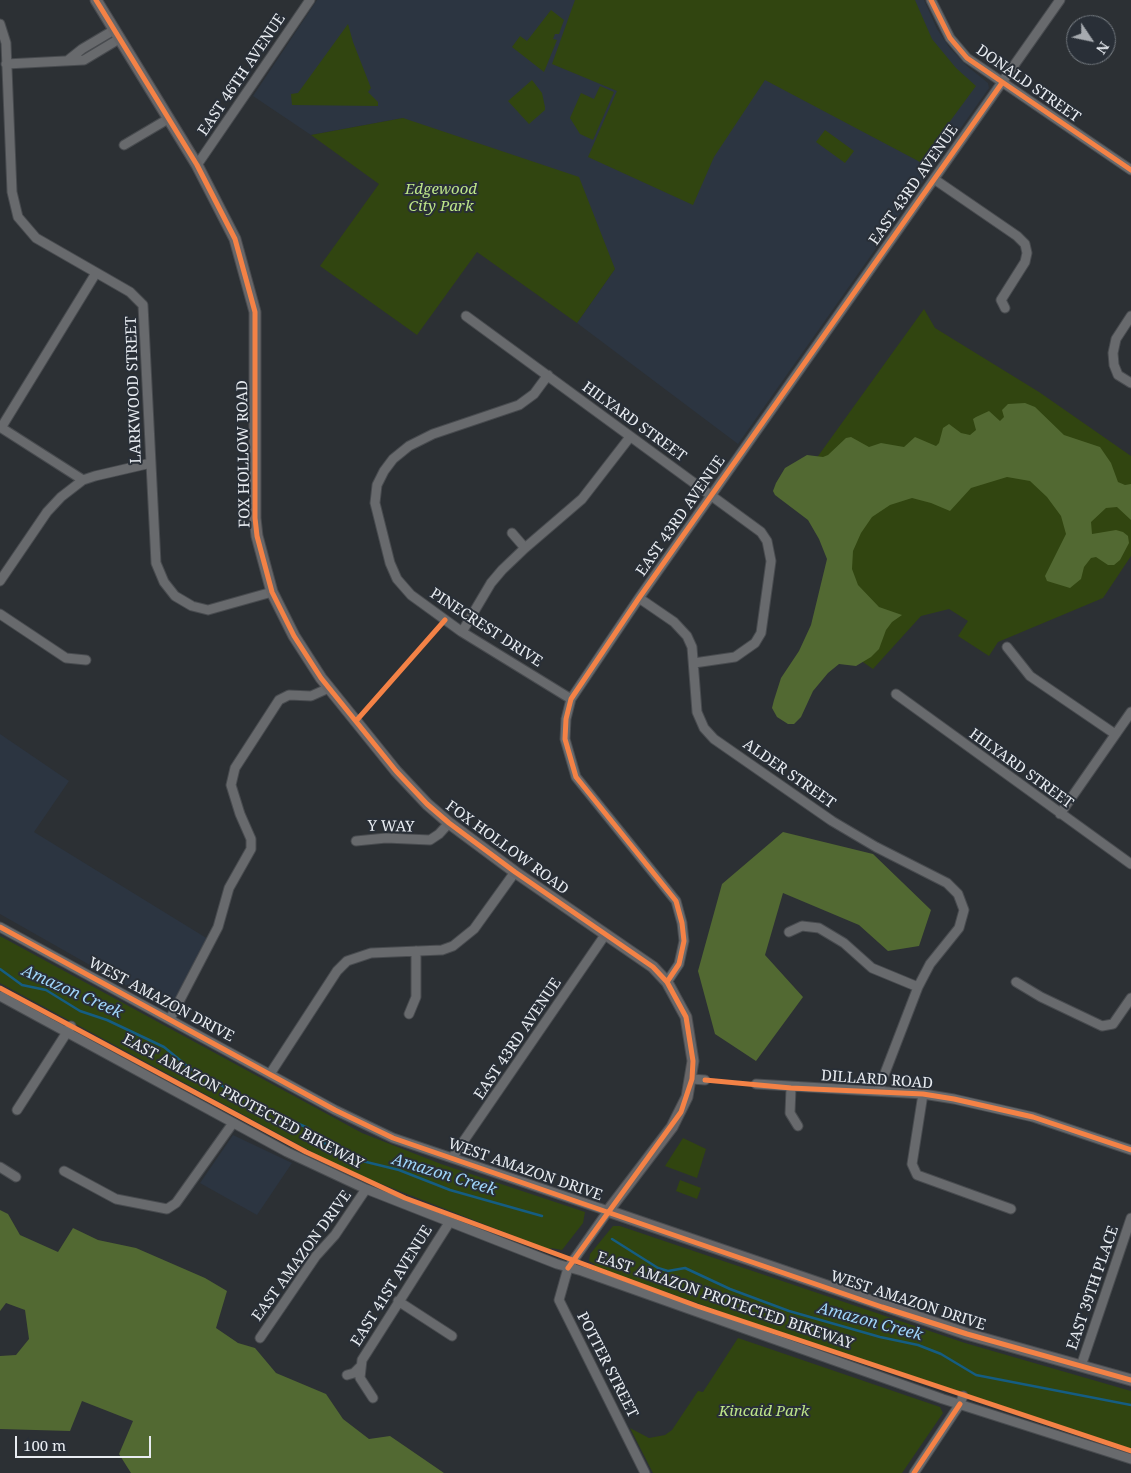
<!DOCTYPE html>
<html>
<head>
<meta charset="utf-8">
<style>
	body { margin:0 }
	#map { position:relative; width:1131px; height:1473px; overflow:hidden; background:#2c3034; font-family:"Noto Serif",serif }
	canvas { display:block }
	.north { position:absolute; left:1066px; top:15px; width:50px; height:50px; box-sizing:border-box; background:#292f37; border:1px solid #757b81; border-radius:50%; rotate:124deg; font-size:14px; font-weight:700; line-height:20px; text-align:center; color:#e8ecf1 }
	.north::after { content:''; display:block; margin:auto; width:18px; height:22px; background:#a6aaaf; clip-path:polygon(50% 0,100% 100%,50% 72%,0 100%) }
	.scale { position:absolute; left:15px; top:1436px; width:136px; height:22px; box-sizing:border-box; border:2px solid #e8ecf1; border-top:0; padding-left:6px; font-size:15px; line-height:18px; white-space:nowrap; color:#e8ecf1; -webkit-text-stroke:4px #292f37; paint-order:stroke }
</style>
</head>
<body>
<div id="map">
<canvas width="1131" height="1473"></canvas>
<div class="north">N</div>
<div class="scale">100 m</div>
</div>
<script>
const ctx = document.querySelector('canvas').getContext('2d');
ctx.lineJoin = 'round';
function fill(path, color) {
  ctx.fillStyle = color;
  ctx.fill(path, 'evenodd');
}
function toPath(rows) {
  const path = new Path2D();
  for (const r of rows) {
    path.moveTo(r[0], r[1]);
    for (let i = 2; i < r.length; i += 2) path.lineTo(r[i], r[i + 1]);
  }
  return path;
}
function strokePath(path, color, width, dash) {
  ctx.strokeStyle = color;
  ctx.lineWidth = width;
  ctx.lineCap = dash ? 'butt' : 'round';
  ctx.setLineDash(dash || []);
  ctx.stroke(path);
}
function write(font, color, halo, rows, align = 'center') {
  ctx.font = font + ' "Noto Serif",serif';
  ctx.lineWidth = 4;
  ctx.setLineDash([]);
  ctx.textBaseline = 'middle';
  ctx.strokeStyle = halo;
  ctx.fillStyle = color;
  for (const [text, x, y, turn = 0] of rows) {
    ctx.save();
    ctx.translate(x, y);
    ctx.rotate((+turn || 0) * Math.PI / 180);
    ctx.textAlign = isNaN(turn) ? turn : align;
    if (halo) ctx.strokeText(text, 0, 0);
    ctx.fillText(text, 0, 0);
    ctx.restore();
  }
}
fill(toPath([
	[317,0,924,0,937,29,949,47,967,66,988,83,989,88,738,444,577,323,615,269,403,118,311,135,253,96],
	[0,734,69,781,34,832,208,939,169,1010,0,914],
	[233,1135,292,1163,257,1215,200,1183]
]), '#2c3541');
fill(toPath([
	[575,0,915,0,932,39,956,68,976,86,920,162,765,80,714,157,693,205,588,157,617,91,552,64],
	[551,10,564,20,559,34,555,34,553,39,557,40,544,72,512,47,520,36,527,41],
	[348,24,353,42,371,88,368,92,378,102,378,106,292,105,291,94,298,93],
	[532,80,542,93,545,107,545,110,529,124,508,101],
	[600,86,614,92,593,140,580,134,570,118,581,93,594,99],
	[403,118,579,177,615,269,577,323,477,252,417,335,320,266,379,184,311,135],
	[825,130,854,151,845,163,816,142],
	[924,309,935,328,1039,392,1131,456,1131,556,1103,598,998,642,989,656,958,636,968,621,949,609,921,616,873,669,825,636,841,531,790,495],
	[0,936,362,1133,441,1164,585,1212,583,1223,562,1250,551,1248,550,1250,374,1181,327,1160,0,983],
	[683,1138,706,1149,697,1178,665,1166],
	[680,1180,701,1188,697,1199,676,1191],
	[613,1226,620,1226,965,1343,1131,1391,1131,1450,750,1322,594,1266,595,1264,589,1261,590,1254],
	[738,1338,940,1407,943,1413,902,1473,653,1473,630,1428,649,1438,665,1435,672,1430,698,1391,703,1392]
]), '#314510');
fill(toPath([
	[1025,403,1035,407,1064,435,1100,447,1111,463,1118,482,1125,485,1131,484,1131,520,1117,507,1106,508,1091,522,1092,534,1116,530,1123,532,1128,536,1129,543,1120,560,1114,565,1108,565,1096,557,1091,558,1084,567,1081,579,1070,588,1047,581,1045,576,1066,534,1061,516,1047,497,1030,481,1007,477,971,488,950,511,931,503,912,498,890,505,872,517,861,533,853,551,852,569,858,585,879,607,902,615,892,622,886,630,879,649,871,657,856,666,839,664,828,673,813,691,801,717,794,724,788,724,777,717,772,708,774,700,781,678,799,651,811,625,827,559,819,539,808,520,775,495,773,491,776,483,785,468,807,455,823,457,828,455,846,438,851,437,869,447,881,443,904,447,915,437,936,446,939,443,943,428,949,424,961,433,970,435,976,430,973,419,976,417,989,411,1000,421,1004,417,1002,410,1008,404],
	[783,832,873,854,931,910,919,946,888,951,859,925,783,893,765,955,803,997,756,1061,715,1034,698,971,722,884],
	[0,1210,8,1214,20,1235,58,1252,73,1228,98,1240,136,1248,205,1278,227,1291,216,1328,238,1343,255,1348,276,1373,326,1394,343,1419,369,1439,390,1436,444,1473,131,1473,119,1454,133,1421,82,1401,70,1431,0,1429,0,1356,16,1355,29,1339,25,1310,6,1303,0,1311]
]), '#526932');
strokePath(toPath([
	[0,969,22,985,46,990,80,1011,107,1020,164,1047,192,1070,276,1114,308,1128,330,1148,346,1157,399,1170,450,1190,542,1216],
	[612,1239,658,1268,668,1271,685,1268,730,1289,789,1311,880,1337,918,1345,941,1354,976,1375,1131,1405]
]), '#155d82', 2.5);
const minor = toPath([
	[931,0,950,38,967,58,1131,170],
	[0,24,6,43,12,192,18,217,36,238,130,292,143,305,156,563,164,582,175,596,192,606,208,610,272,592],
	[67,61,82,49,114,30],
	[6,64,84,60,119,39],
	[124,145,168,119],
	[197,165,310,0],
	[934,179,1017,236,1025,244,1027,253,1025,262,1001,300,1005,308],
	[466,316,761,532,767,541,771,561,761,633,755,643,735,657,694,663],
	[1131,316,1116,339,1113,353,1114,365,1118,375,1131,383],
	[548,375,534,394,519,405,433,434,409,446,393,459,384,471,377,485,375,503,390,563,397,579,411,595,462,632,571,699],
	[0,427,83,480],
	[1,428,96,273],
	[525,548,582,499,630,437],
	[0,581,47,512,61,497,83,480,95,476,151,463],
	[639,598,674,622,687,636,692,647,697,712,704,728,714,739,832,821,876,847,947,883,958,894,964,910,959,928,930,964,918,987,878,1091],
	[0,614,66,658,86,660],
	[462,632,491,583,502,570,525,548,512,533],
	[1007,647,1030,676,1115,734],
	[896,694,1131,864],
	[1060,814,1131,712],
	[356,841,386,838,430,840,439,834,449,823],
	[0,927,335,1110,393,1138,608,1211,568,1268,559,1300,645,1473],
	[789,932,802,926,819,928,844,943,872,968,918,987],
	[667,982,679,964,684,941,682,923,676,901,576,777,565,739,566,719,571,699,639,598,1060,0],
	[1016,982,1041,997,1102,1026,1113,1024,1131,998],
	[0,996,287,1152,366,1189,557,1264,582,1271,943,1399,1131,1459],
	[409,1014,416,997,416,951],
	[170,1019,218,927,229,888,251,849,251,839,240,814,231,785,235,768,279,700,289,695,311,696,329,688],
	[270,1074,337,971,347,961,371,953,442,950,453,946,474,929,515,872],
	[692,1079,705,1080],
	[756,1084,923,1094,954,1099,1033,1117,1131,1150],
	[791,1088,790,1113,798,1126],
	[923,1094,912,1164,917,1175,1011,1209],
	[17,1110,71,1026],
	[452,1158,605,935],
	[0,1167,16,1177],
	[64,1171,116,1199,167,1209,176,1203,233,1123],
	[398,1301,452,1336],
	[260,1338,316,1256,335,1235,366,1189],
	[1081,1366,1131,1218],
	[347,1375,354,1373,360,1367],
	[373,1398,360,1378,362,1360,449,1223],
	[914,1473,960,1404,963,1396]
]);
const major = toPath([
	[96,0,197,165,235,239,255,312,255,518,257,536,272,592,294,636,321,678,396,771,427,804,449,823,515,872,653,967,667,982,686,1017,693,1061,687,1097,672,1127,608,1211,967,1334,1131,1380]
]);
strokePath(minor, '#484b4f', 11);
strokePath(major, '#484b4f', 13);
strokePath(minor, '#686a6d', 9);
strokePath(major, '#686668', 11);
strokePath(toPath([
	[96,0,197,165,235,239,255,312,255,518,257,536,272,592,294,636,321,678,396,771,427,804,449,823,515,872,653,967,667,982,686,1017,693,1061,692,1079,681,1112,568,1268],
	[931,0,950,38,967,58,1131,170],
	[356,721,445,620],
	[0,927,335,1110,393,1138,882,1307,967,1334,1131,1380],
	[667,982,679,964,684,941,682,923,676,901,576,777,565,739,566,719,571,699,639,598,1002,83],
	[0,988,306,1152,405,1198,697,1306,1131,1451],
	[705,1080,791,1088,923,1094,954,1099,1033,1117,1131,1150],
	[914,1473,960,1404]
]), '#f48246', 5);
write('15px', '#e8ecf1', '#292f37', [
	["EAST 46TH AVENUE",242,75,-56],
	["DONALD STREET",1028,84,35],
	["EAST 43RD AVENUE",914,185,-55],
	["LARKWOOD STREET",134,390,-92],
	["HILYARD STREET",634,422,36],
	["FOX HOLLOW ROAD",244,454,-91],
	["EAST 43RD AVENUE",681,516,-55],
	["PINECREST DRIVE",486,628,33],
	["HILYARD STREET",1021,769,36],
	["ALDER STREET",789,774,35],
	["Y WAY",391,827,1],
	["FOX HOLLOW ROAD",507,848,36],
	["WEST AMAZON DRIVE",161,1000,28],
	["EAST 43RD AVENUE",518,1039,-56],
	["DILLARD ROAD",877,1080,4],
	["EAST AMAZON PROTECTED BIKEWAY",243,1102,28],
	["WEST AMAZON DRIVE",525,1170,19],
	["EAST AMAZON DRIVE",302,1256,-54],
	["EAST 41ST AVENUE",392,1286,-58],
	["EAST 39TH PLACE",1093,1288,-71],
	["EAST AMAZON PROTECTED BIKEWAY",725,1301,19],
	["WEST AMAZON DRIVE",908,1301,18],
	["POTTER STREET",607,1365,63]
]);
write('italic 15px', '#bde589', '#292f37', [
	["Edgewood",441,190],
	["City Park",441,207],
	["Kincaid Park",764,1412]
]);
write('italic 16px', '#9fd5fa', '#292f37', [
	["Amazon Creek",72,992,24],
	["Amazon Creek",444,1175,17],
	["Amazon Creek",870,1322,15]
]);
</script>
</body>
</html>
